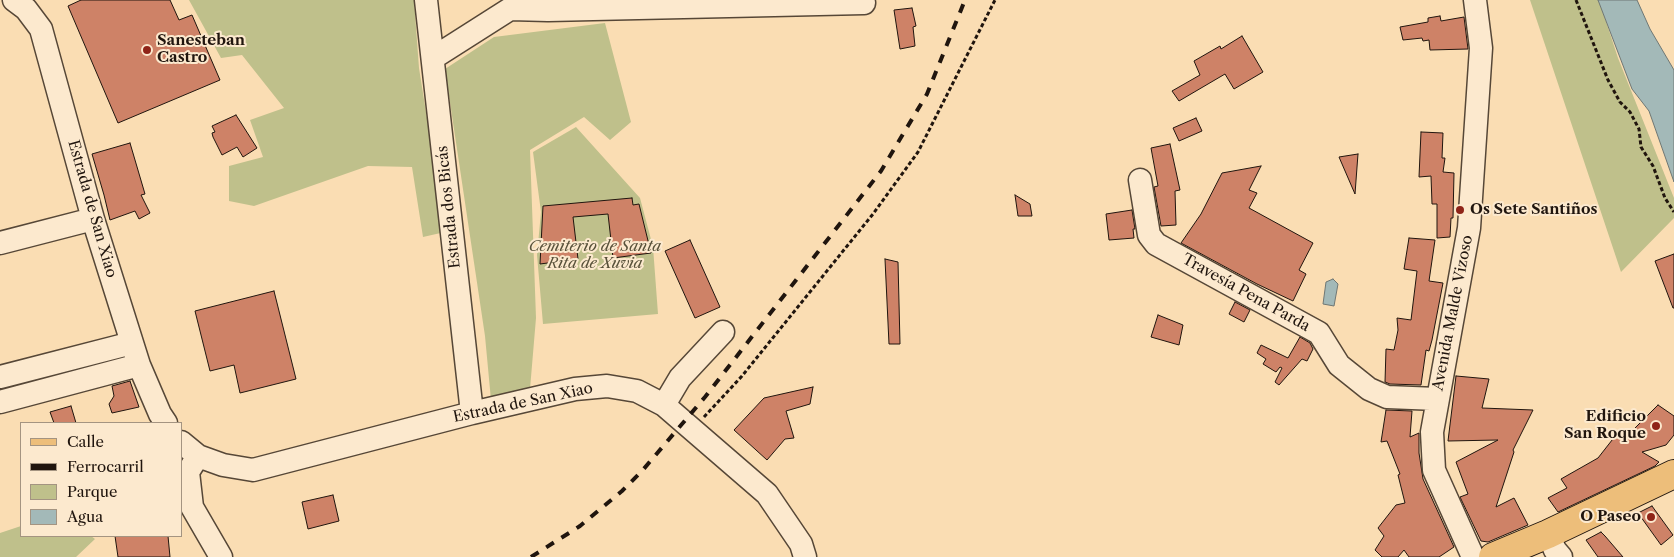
<!DOCTYPE html>
<html>
<head>
<meta charset="utf-8">
<style>
	body { margin:0 }
	#map { position:relative; width:1674px; height:557px; overflow:hidden; background:#faddb3; font-family:"Libre Caslon Text",serif }
	canvas { display:block }
	.legend { position:absolute; left:20px; top:422px; width:162px; height:115px; box-sizing:border-box; background:#fce9ce; border:1px solid #a49481; margin:0; padding:6px 9px; list-style:none; font-size:15px; color:#20150e }
	.legend li { display:flex; align-items:center; gap:10px; height:25px }
	.legend b { width:25px; border:1px solid #a49481 }
</style>
</head>
<body>
<div id="map">
<canvas width="1674" height="557"></canvas>
<ul class="legend">
<li><b style="height:6px;background:#edbe7a"></b>Calle</li>
<li><b style="height:6px;background:#20150e"></b>Ferrocarril</li>
<li><b style="height:14px;background:#bfc08b"></b>Parque</li>
<li><b style="height:14px;background:#a3b9b8"></b>Agua</li>
</ul>
</div>
<script>
const ctx = document.querySelector('canvas').getContext('2d');
ctx.lineJoin = 'round';
function fill(path, color) {
  ctx.fillStyle = color;
  ctx.fill(path, 'evenodd');
}
function toPath(rows) {
  const path = new Path2D();
  for (const r of rows) {
    path.moveTo(r[0], r[1]);
    for (let i = 2; i < r.length; i += 2) path.lineTo(r[i], r[i + 1]);
  }
  return path;
}
function strokePath(path, color, width, dash) {
  ctx.strokeStyle = color;
  ctx.lineWidth = width;
  ctx.lineCap = dash ? 'butt' : 'round';
  ctx.setLineDash(dash || []);
  ctx.stroke(path);
}
function write(font, color, halo, rows, align = 'center') {
  ctx.font = font + ' "Libre Caslon Text",serif';
  ctx.lineWidth = 4;
  ctx.setLineDash([]);
  ctx.textBaseline = 'middle';
  ctx.strokeStyle = halo;
  ctx.fillStyle = color;
  for (const [text, x, y, turn = 0] of rows) {
    ctx.save();
    ctx.translate(x, y);
    ctx.rotate((+turn || 0) * Math.PI / 180);
    ctx.textAlign = isNaN(turn) ? turn : align;
    if (halo) ctx.strokeText(text, 0, 0);
    ctx.fillText(text, 0, 0);
    ctx.restore();
  }
}
fill(toPath([
	[189,0,414,0,419,68,445,232,423,237,412,167,368,166,254,206,229,201,229,166,263,157,250,120,284,108,242,55,221,58],
	[1530,0,1599,0,1618,58,1674,198,1674,218,1621,272],
	[605,23,631,122,610,140,584,117,530,150,536,318,530,389,491,400,485,336,445,69,494,37],
	[576,127,640,198,653,247,658,314,543,324,537,255,541,212,533,152],
	[21,526,21,536,91,536,95,539,76,557,0,557,0,533]
]), '#bfc08b');
const water = toPath([
	[1598,0,1637,0,1650,29,1674,70,1674,182,1649,111,1632,89,1598,0],
	[1333,279,1338,284,1334,306,1323,304,1326,282,1333,279]
]);
fill(water, '#a3b9b8');
strokePath(water, '#6f7774', 1);
const building = toPath([
	[81,0,170,0,179,20,192,15,220,80,118,123,68,6,81,0],
	[912,8,916,26,913,27,915,46,900,49,894,10,912,8],
	[1440,16,1441,21,1464,17,1468,49,1430,50,1429,40,1423,41,1422,38,1403,40,1400,27,1428,22,1428,18,1440,16],
	[1242,36,1263,72,1234,89,1225,74,1179,101,1172,91,1200,75,1194,61,1220,46,1221,49,1242,36],
	[236,115,257,148,243,157,237,147,222,155,213,137,212,133,215,132,212,126,236,115],
	[1196,118,1202,131,1179,141,1173,128,1196,118],
	[1421,132,1443,133,1442,158,1445,158,1443,172,1454,173,1453,218,1451,218,1450,237,1437,238,1437,204,1432,204,1431,176,1419,177,1421,132],
	[130,143,145,194,141,195,150,213,139,219,135,211,110,220,104,195,92,154,130,143],
	[1170,144,1180,190,1175,191,1176,225,1161,226,1154,187,1158,186,1151,148,1170,144],
	[1358,154,1355,194,1339,157,1358,154],
	[1261,166,1249,190,1257,193,1249,208,1313,243,1299,270,1306,274,1293,301,1257,284,1181,243,1201,214,1222,173,1261,166],
	[1015,195,1030,204,1032,216,1018,216,1015,195],
	[632,198,633,205,639,204,651,253,613,258,608,214,573,217,578,259,540,264,543,206,632,198],
	[1132,210,1135,229,1133,229,1134,238,1109,240,1106,214,1132,210],
	[1409,238,1435,240,1429,281,1443,283,1432,340,1429,351,1426,350,1421,385,1390,384,1385,382,1386,349,1394,350,1398,330,1397,318,1411,320,1417,271,1404,269,1409,238],
	[690,240,720,307,695,318,665,251,690,240],
	[1674,254,1674,308,1673,308,1655,261,1674,254],
	[885,259,898,262,900,344,889,344,885,259],
	[274,291,296,379,240,393,234,365,210,371,195,311,274,291],
	[1235,302,1250,310,1244,322,1229,314,1235,302],
	[1158,315,1183,325,1179,345,1151,337,1158,315],
	[1300,337,1310,343,1313,349,1307,361,1302,359,1279,385,1275,382,1282,368,1280,367,1276,372,1263,364,1266,359,1257,353,1261,345,1288,358,1300,337],
	[1456,376,1489,379,1482,408,1533,410,1513,450,1514,452,1496,507,1514,498,1528,525,1488,542,1481,541,1460,497,1468,494,1456,462,1498,440,1448,441,1456,376],
	[130,381,139,407,112,413,109,404,114,396,112,386,130,381],
	[813,387,810,404,786,411,794,438,785,439,767,460,734,430,764,398,813,387],
	[1658,405,1674,416,1674,435,1666,445,1642,452,1659,462,1655,466,1558,512,1548,498,1567,488,1561,479,1598,458,1616,435,1623,440,1658,405],
	[71,406,76,423,54,423,50,412,71,406],
	[1386,410,1412,411,1410,437,1419,433,1419,453,1423,479,1454,547,1439,557,1409,557,1404,550,1398,557,1382,557,1375,550,1384,536,1378,528,1396,505,1405,503,1398,475,1400,474,1387,441,1381,442,1386,410],
	[333,495,339,521,308,529,302,502,333,495],
	[1652,506,1673,535,1661,545,1638,513,1652,506],
	[1601,532,1605,536,1623,557,1598,557,1586,540,1601,532],
	[115,536,168,536,170,557,118,557,115,536]
]);
fill(building, '#ce8267');
strokePath(building, '#20150e', 1);
const minor = toPath([
	[14,0,26,9,41,29,93,219,139,365,160,414,166,423],
	[426,0,472,413],
	[433,58,510,9,548,10,864,3],
	[1140,180,1149,235,1156,244,1319,333,1339,365,1369,389,1387,397,1437,399],
	[0,243,93,219],
	[0,377,132,343],
	[0,402,139,365],
	[664,405,680,378,723,332],
	[181,442,198,456,223,465,253,470,472,413,575,389,607,386,637,391,664,405,767,494,801,544,805,557],
	[198,456,188,472,192,507,221,557],
	[1548,534,1555,550,1561,557],
	[1473,557,1434,470,1432,432,1469,228,1481,48,1475,0]
]);
const major = toPath([
	[1493,557,1548,534,1674,474]
]);
strokePath(minor, '#564737', 25);
strokePath(major, '#20150e', 30);
strokePath(toPath([
	[1576,0,1608,80,1620,102,1630,112,1639,129,1641,147,1653,166,1665,198,1674,212],
	[704,417,742,376,873,214,918,152,995,0]
]), '#20150e', 3, [4, 2.5]);
strokePath(minor, '#fce9ce', 22);
strokePath(major, '#edbe7a', 28);
strokePath(toPath([
	[531,557,580,526,622,491,642,471,705,397,881,171,927,94,965,0]
]), '#20150e', 4, [9, 9]);
for (const [x, y, r, color] of [
	[147,50,5,"#8f2418"],
	[1460,210,5,"#8f2418"],
	[1656,426,5,"#8f2418"],
	[1651,517,5,"#8f2418"]
]) {
  const dot = new Path2D();
  dot.arc(x, y, r, 0, 2 * Math.PI);
  ctx.fillStyle = color;
  ctx.fill(dot);
  strokePath(dot, '#fce9ce', 2);
}
write('bold 15px', '#20150e', '#fce9ce', [
	["Sanesteban",157,41],
	["Castro",157,58],
	["Os Sete Santiños",1470,210],
	["Edificio",1646,417,"right"],
	["San Roque",1646,434,"right"],
	["O Paseo",1641,517,"right"]
], 'left');
write('15px', '#20150e', '#fce9ce', [
	["Estrada dos Bicás",449,207,-96],
	["Estrada de San Xiao",92,209,74],
	["Travesía Pena Parda",1246,293,29],
	["Avenida Malde Vizoso",1453,313,-79],
	["Estrada de San Xiao",523,403,-12]
]);
write('italic 15px', '#58513a', '#fce9ce', [
	["Cemiterio de Santa",595,247],
	["Rita de Xuvia",595,264]
]);
</script>
</body>
</html>
